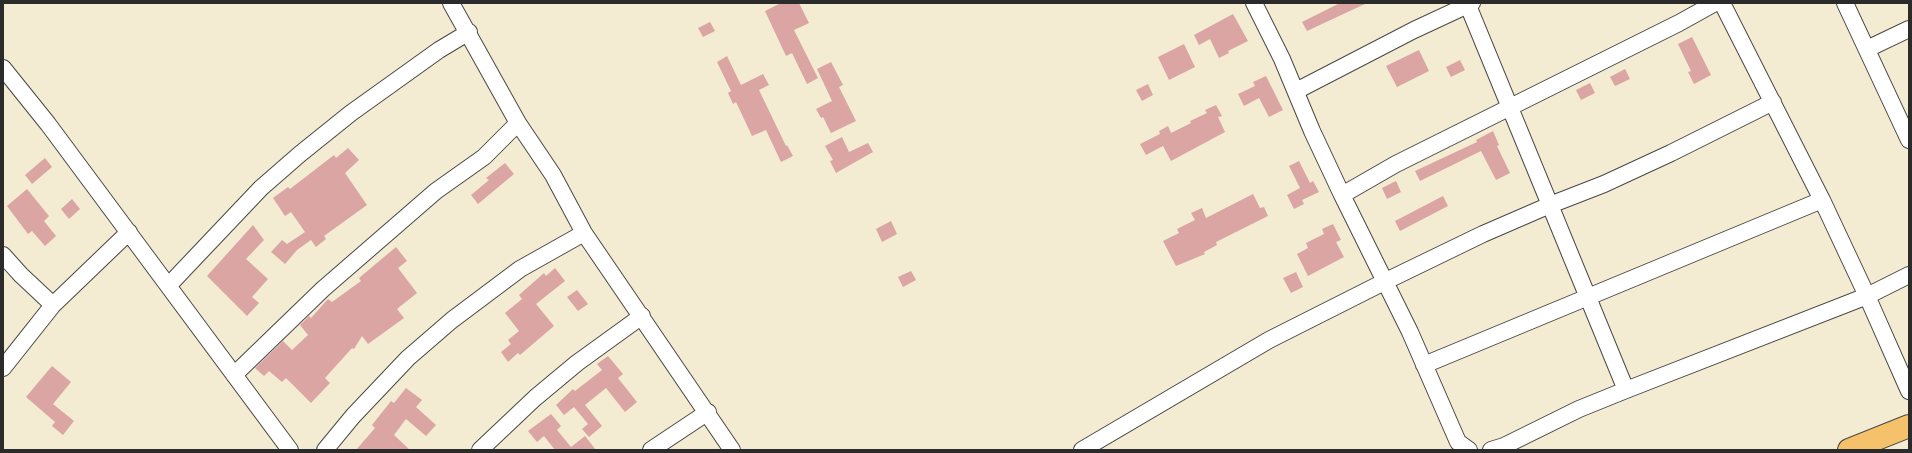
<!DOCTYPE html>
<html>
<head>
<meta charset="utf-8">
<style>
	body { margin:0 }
	#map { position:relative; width:1912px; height:453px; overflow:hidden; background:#f3ebd2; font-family:"Indie Flower",sans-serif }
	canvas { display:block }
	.frame { position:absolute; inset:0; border:4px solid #2b2b2b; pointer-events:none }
</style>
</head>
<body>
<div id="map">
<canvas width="1912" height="453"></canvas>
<div class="frame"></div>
</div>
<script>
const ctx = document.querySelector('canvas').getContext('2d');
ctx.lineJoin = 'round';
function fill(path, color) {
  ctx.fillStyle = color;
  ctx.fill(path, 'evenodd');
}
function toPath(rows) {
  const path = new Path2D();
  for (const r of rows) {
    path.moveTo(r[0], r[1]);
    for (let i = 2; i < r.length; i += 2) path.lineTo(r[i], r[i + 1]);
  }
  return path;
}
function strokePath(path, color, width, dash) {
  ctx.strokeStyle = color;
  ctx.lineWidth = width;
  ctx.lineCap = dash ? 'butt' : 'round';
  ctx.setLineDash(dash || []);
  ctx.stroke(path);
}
fill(toPath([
	[781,3,799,3,809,23,794,30,818,78,807,84,792,53,786,56,765,11],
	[1340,3,1367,3,1307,31,1302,22],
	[1233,14,1248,41,1228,51,1229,53,1219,58,1210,39,1199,45,1194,35],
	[710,22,715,31,703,37,698,28],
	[1692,37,1711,75,1694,84,1688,72,1691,71,1678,44],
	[1184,44,1195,67,1169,80,1158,57],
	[1419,50,1429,71,1397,87,1386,66],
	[727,56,741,85,763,74,769,85,759,90,786,146,787,145,793,156,781,162,766,130,752,136,736,102,733,104,728,93,731,91,717,62],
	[1460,60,1465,70,1451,77,1446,67],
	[831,62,843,85,839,87,856,121,831,133,823,117,821,118,816,109,832,101,817,69],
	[1625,69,1630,79,1615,86,1610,77],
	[1266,76,1283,110,1269,117,1259,98,1244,106,1238,94,1255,86,1253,82],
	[1590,83,1595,93,1581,100,1576,90],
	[1148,84,1153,95,1142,101,1136,90],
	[1216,105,1222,116,1218,117,1225,132,1171,161,1163,146,1146,155,1140,144,1160,134,1159,131,1168,126,1171,133,1191,123,1190,121,1207,113,1205,110],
	[1493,131,1499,145,1497,146,1510,173,1496,180,1481,151,1420,181,1415,171,1477,142,1476,140],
	[842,137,849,152,868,143,873,152,836,173,830,161,833,160,825,146],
	[348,148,359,160,345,173,367,205,324,236,326,239,316,247,311,240,297,250,285,264,271,252,282,240,287,244,305,232,291,212,285,216,273,198,288,187,290,189,334,155,336,158],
	[45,158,52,167,32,184,25,175],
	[1299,161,1310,183,1313,181,1319,192,1302,200,1304,204,1294,209,1287,195,1300,188,1289,166],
	[505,163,514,174,478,204,471,195,489,180,486,178],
	[1396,181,1401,192,1387,199,1382,188],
	[27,189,49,216,44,221,56,236,45,246,32,231,28,234,7,206],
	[1253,194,1260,208,1264,207,1268,216,1216,242,1217,245,1204,252,1205,254,1176,266,1163,241,1179,233,1177,229,1195,220,1191,213,1202,208,1206,218],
	[1443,196,1448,206,1400,231,1395,221],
	[72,199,80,209,69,219,61,209],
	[891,221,897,234,882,242,876,229],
	[1333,224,1341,240,1336,242,1344,257,1308,276,1297,254,1308,248,1306,243,1324,234,1322,229],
	[253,225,264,240,246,259,268,279,252,297,259,303,247,316,207,276],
	[396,247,407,261,398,268,417,293,397,309,404,318,368,344,362,336,354,349,352,348,325,378,330,383,311,403,286,378,282,382,269,371,264,376,255,368,283,341,292,350,308,335,300,325,309,316,311,318,328,299,332,302,361,281,359,278],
	[555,268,565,281,536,304,554,326,520,355,518,353,508,362,501,352,511,344,508,340,519,331,505,313,522,299,519,295,544,273,546,276],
	[911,271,916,280,903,287,898,277],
	[1296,272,1303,287,1291,293,1283,278],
	[577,290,588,304,578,311,567,297],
	[608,356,623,374,618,378,637,402,625,412,606,388,585,405,602,426,589,437,582,429,588,424,574,407,564,415,556,405,573,389,575,391,602,370,597,364],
	[52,366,71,382,53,404,74,421,63,435,52,426,55,422,26,397],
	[406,388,422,400,416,407,436,425,426,436,406,419,394,435,410,450,356,450,375,428,372,425,391,401,394,403],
	[551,414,561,426,557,430,571,447,585,436,596,450,555,450,544,436,537,442,528,431]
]), '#dba5a3');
const minor = toPath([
	[451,3,518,123,553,175,584,233,732,450],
	[1254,3,1282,59,1312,131,1342,195,1410,332,1458,442,1469,450],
	[1467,3,1626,390],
	[1722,3,1822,200,1867,296,1909,391],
	[1845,3,1909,140],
	[1867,49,1909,29],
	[3,68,48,124,290,450],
	[1296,91,1414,30,1472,3],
	[1342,195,1396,164,1679,23,1715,3],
	[3,255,21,275,53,305,129,232],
	[169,285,261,188,300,154,351,113,439,50,469,32],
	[1424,365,1822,200],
	[3,368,53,305],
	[234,375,323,289,436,191,484,157,518,123],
	[325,450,353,416,408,358,452,320,520,269,584,233],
	[480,450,535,398,577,363,642,316],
	[651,450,708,412],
	[1082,450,1269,340,1386,281,1483,234,1550,205,1604,184,1671,153,1773,102],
	[1491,450,1504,446,1579,409,1626,390,1867,296,1909,275]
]);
const trunk = toPath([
	[1849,450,1909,426]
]);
strokePath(minor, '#494844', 18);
strokePath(trunk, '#494844', 24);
strokePath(minor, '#fff', 16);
strokePath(trunk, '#f5c16b', 22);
</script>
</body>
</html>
